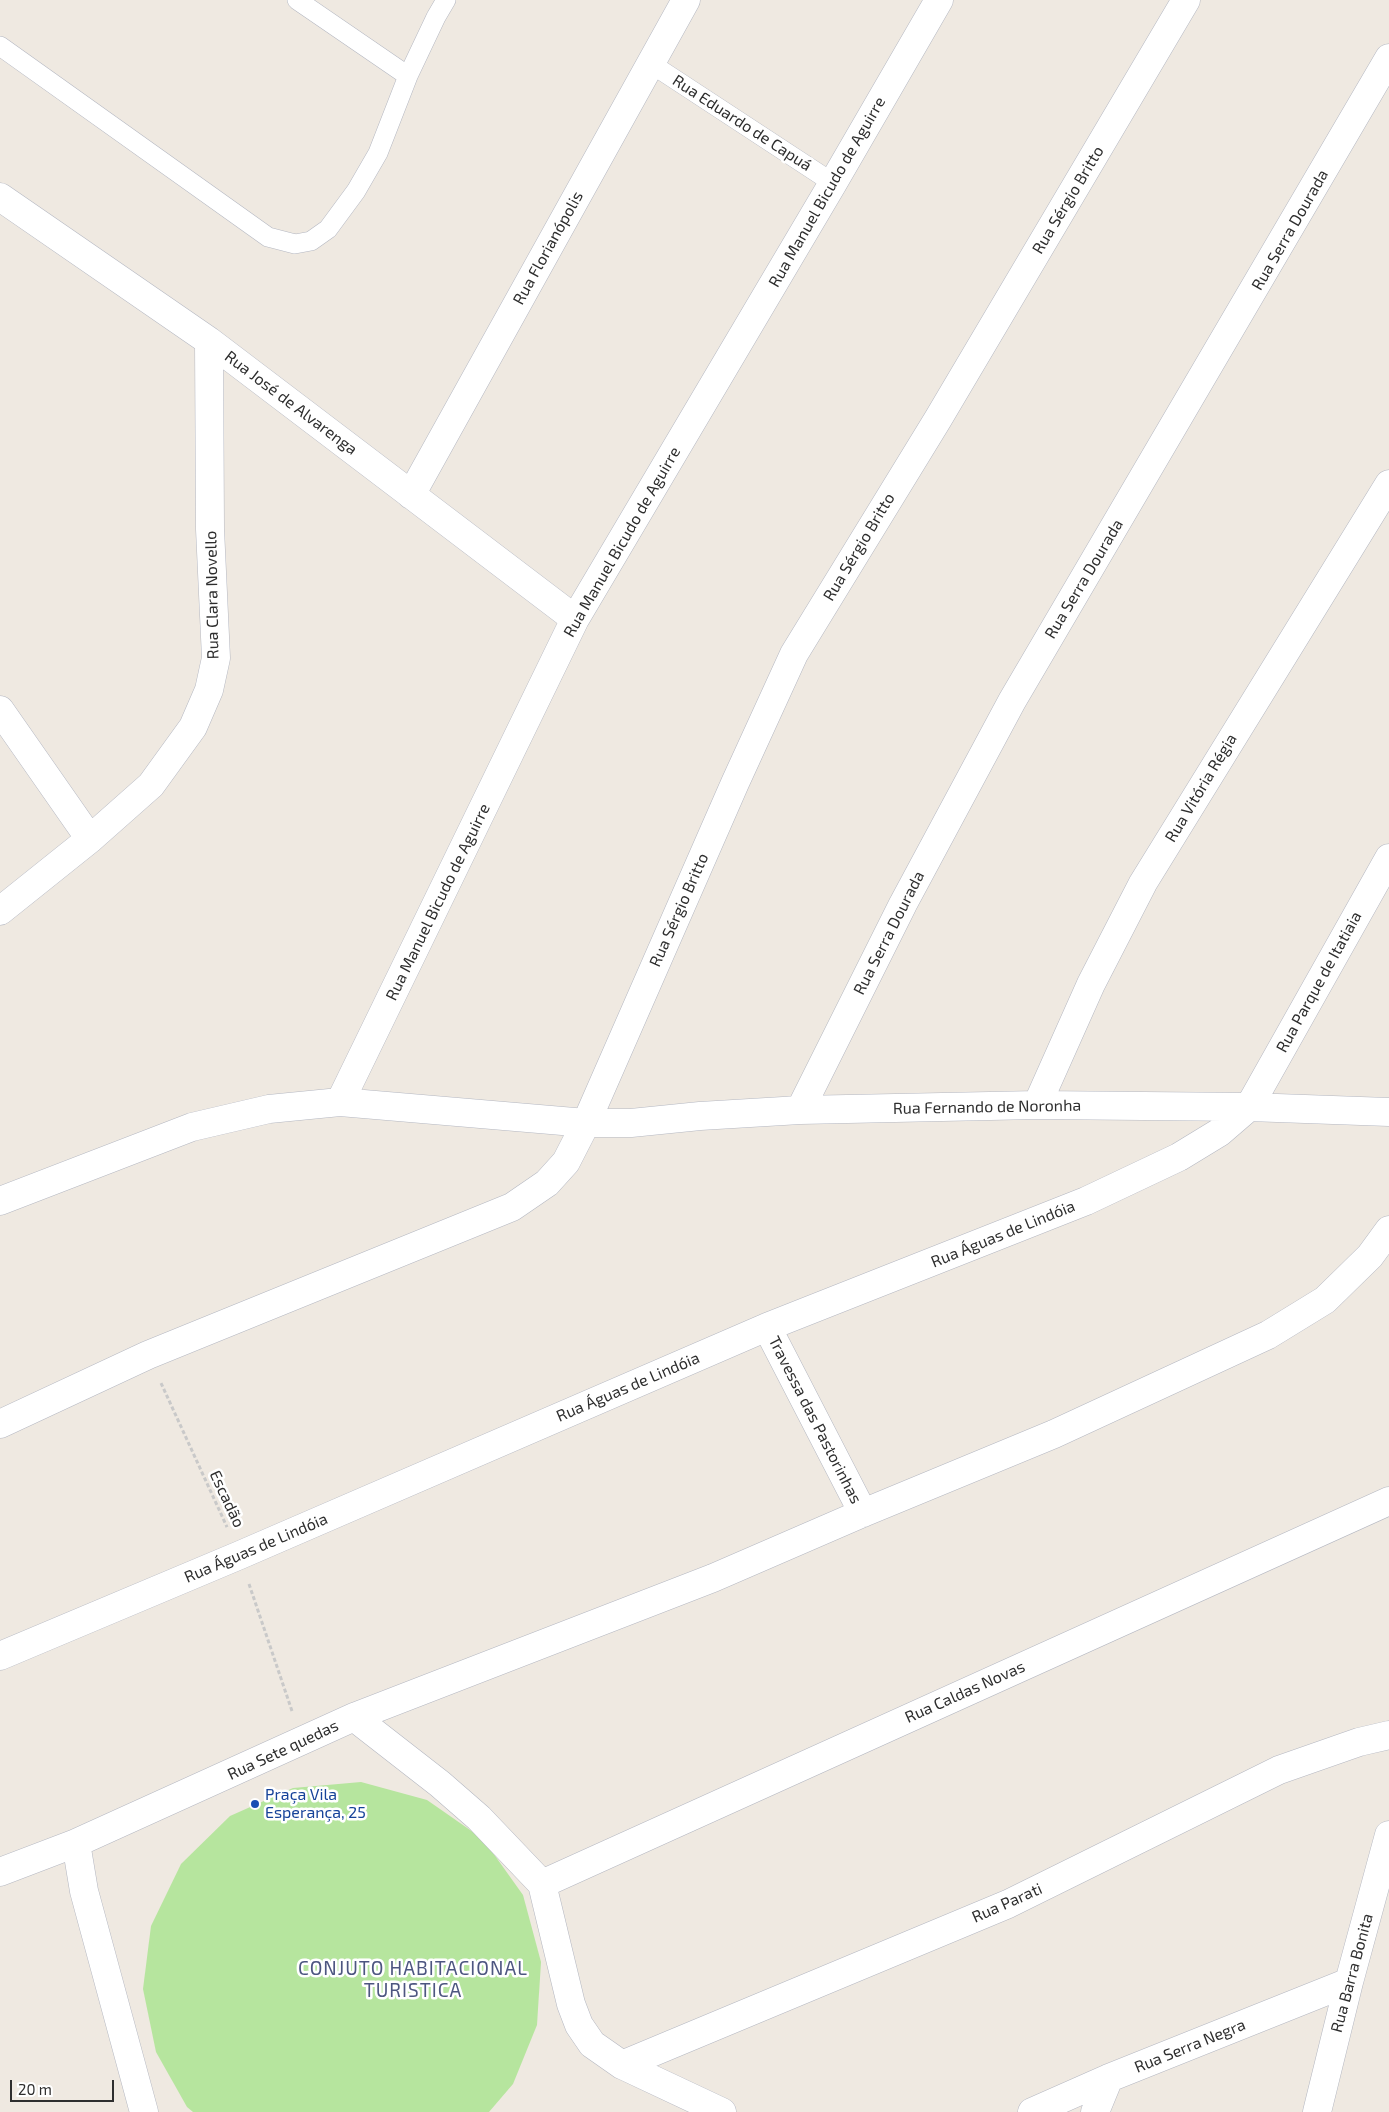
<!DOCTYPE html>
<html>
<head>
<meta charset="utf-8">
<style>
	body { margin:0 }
	#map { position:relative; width:1389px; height:2112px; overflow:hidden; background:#efe9e1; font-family:"Exo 2",sans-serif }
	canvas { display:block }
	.scale { position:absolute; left:10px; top:2080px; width:104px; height:22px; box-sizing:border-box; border:2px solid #2e2e2e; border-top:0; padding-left:6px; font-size:15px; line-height:18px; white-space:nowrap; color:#2e2e2e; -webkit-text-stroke:4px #fff; paint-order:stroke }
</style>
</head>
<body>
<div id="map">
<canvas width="1389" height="2112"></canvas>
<div class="scale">20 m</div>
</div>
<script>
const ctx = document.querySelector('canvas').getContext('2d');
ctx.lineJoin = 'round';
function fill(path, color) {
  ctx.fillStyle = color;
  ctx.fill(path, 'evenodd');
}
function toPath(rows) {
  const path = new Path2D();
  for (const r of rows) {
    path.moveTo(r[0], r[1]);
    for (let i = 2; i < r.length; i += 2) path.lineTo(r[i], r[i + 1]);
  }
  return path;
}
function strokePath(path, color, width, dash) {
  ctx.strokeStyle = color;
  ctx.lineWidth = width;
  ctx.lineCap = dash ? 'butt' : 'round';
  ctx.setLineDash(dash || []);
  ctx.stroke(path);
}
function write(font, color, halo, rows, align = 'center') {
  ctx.font = font + ' "Exo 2",sans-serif';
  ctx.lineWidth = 5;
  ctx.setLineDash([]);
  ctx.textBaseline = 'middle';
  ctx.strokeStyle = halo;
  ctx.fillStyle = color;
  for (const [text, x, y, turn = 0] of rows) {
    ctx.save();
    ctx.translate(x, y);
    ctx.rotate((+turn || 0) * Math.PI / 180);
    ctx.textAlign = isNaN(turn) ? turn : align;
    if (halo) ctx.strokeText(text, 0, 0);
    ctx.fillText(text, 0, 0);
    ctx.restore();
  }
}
fill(toPath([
	[361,1782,427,1800,483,1839,523,1895,541,1962,537,2025,513,2084,489,2112,193,2112,187,2107,156,2052,143,1989,151,1926,181,1864,230,1816,293,1788]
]), '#b6e59e');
const lane = toPath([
	[297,0,408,76,436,17,446,0],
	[0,46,268,237,295,244,311,241,328,229,356,191,378,153,408,76],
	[650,63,833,183]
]);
const street = toPath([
	[0,197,209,341,575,619],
	[411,495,686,0],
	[0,710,90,839],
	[0,911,90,839,151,785,193,727,209,690,216,658,210,529,209,341],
	[340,1102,586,1123,631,1123,700,1116,800,1110,1037,1105,1249,1107,1389,1112],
	[1037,1105,1091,984,1143,883,1389,484],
	[800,1110,903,904,1012,701,1389,58],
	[0,1201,192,1127,269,1109,340,1102,575,619,833,183,939,0],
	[767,1327,863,1513],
	[0,1424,148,1355,512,1207,547,1183,566,1162,586,1123,735,783,794,654,938,419,1186,0],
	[0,1656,240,1555,767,1327,1086,1201,1179,1157,1220,1132,1249,1107,1389,858],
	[354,1717,713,1578,863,1513,1054,1434,1268,1335,1325,1300,1370,1256,1389,1230],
	[0,1872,76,1843],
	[542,1884,1389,1501],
	[622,2065,1008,1904,1279,1770,1359,1742,1389,1735],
	[144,2112,84,1891,76,1843,354,1717,440,1784,479,1818,542,1884,571,2004,579,2025,592,2044,622,2065,722,2112],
	[1032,2112,1109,2078,1349,1982],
	[1095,2112,1109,2078],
	[1317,2112,1349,1982,1389,1835]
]);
strokePath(lane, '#b4b7c1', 20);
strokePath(street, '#b4b7c1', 29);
strokePath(toPath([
	[161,1383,227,1527],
	[249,1584,292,1711]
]), '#c9c9c9', 3, [4, 2.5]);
strokePath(lane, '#fff', 19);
strokePath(street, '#fff', 28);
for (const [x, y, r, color] of [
	[255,1804,5,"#1a4fb4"]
]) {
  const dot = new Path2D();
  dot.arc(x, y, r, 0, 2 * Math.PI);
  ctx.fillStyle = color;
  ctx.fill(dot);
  strokePath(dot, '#fff', 2);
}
write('16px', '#2e2e2e', '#fff', [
	["Rua Eduardo de Capuá",742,123,33],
	["Rua Manuel Bicudo de Aguirre",827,192,-60],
	["Rua Sérgio Britto",1068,200,-59],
	["Rua Serra Dourada",1290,230,-60],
	["Rua Florianópolis",548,248,-61],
	["Rua José de Alvarenga",291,403,37],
	["Rua Manuel Bicudo de Aguirre",622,542,-60],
	["Rua Sérgio Britto",859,547,-59],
	["Rua Serra Dourada",1084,579,-59],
	["Rua Clara Novello",212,595,-91],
	["Rua Vitória Régia",1201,788,-59],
	["Rua Manuel Bicudo de Aguirre",438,902,-64],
	["Rua Sérgio Britto",679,910,-66],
	["Rua Serra Dourada",889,933,-63],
	["Rua Parque de Itatiaia",1319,982,-61],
	["Rua Fernando de Noronha",987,1107,-1],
	["Rua Águas de Lindóia",1003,1234,-22],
	["Rua Águas de Lindóia",628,1387,-23],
	["Travessa das Pastorinhas",815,1420,63],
	["Escadão",227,1499,65],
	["Rua Águas de Lindóia",256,1548,-23],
	["Rua Caldas Novas",965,1692,-24],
	["Rua Sete quedas",283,1750,-25],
	["Rua Parati",1007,1903,-24],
	["Rua Barra Bonita",1352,1973,-75],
	["Rua Serra Negra",1190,2046,-22]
]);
write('16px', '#164399', '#fff', [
	["Praça Vila",265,1795],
	["Esperança, 25",265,1813]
], 'left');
ctx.letterSpacing = '1px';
write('19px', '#4d5680', '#fff', [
	["CONJUTO HABITACIONAL",413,1969],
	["TURISTICA",413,1991]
]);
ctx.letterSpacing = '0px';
</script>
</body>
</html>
